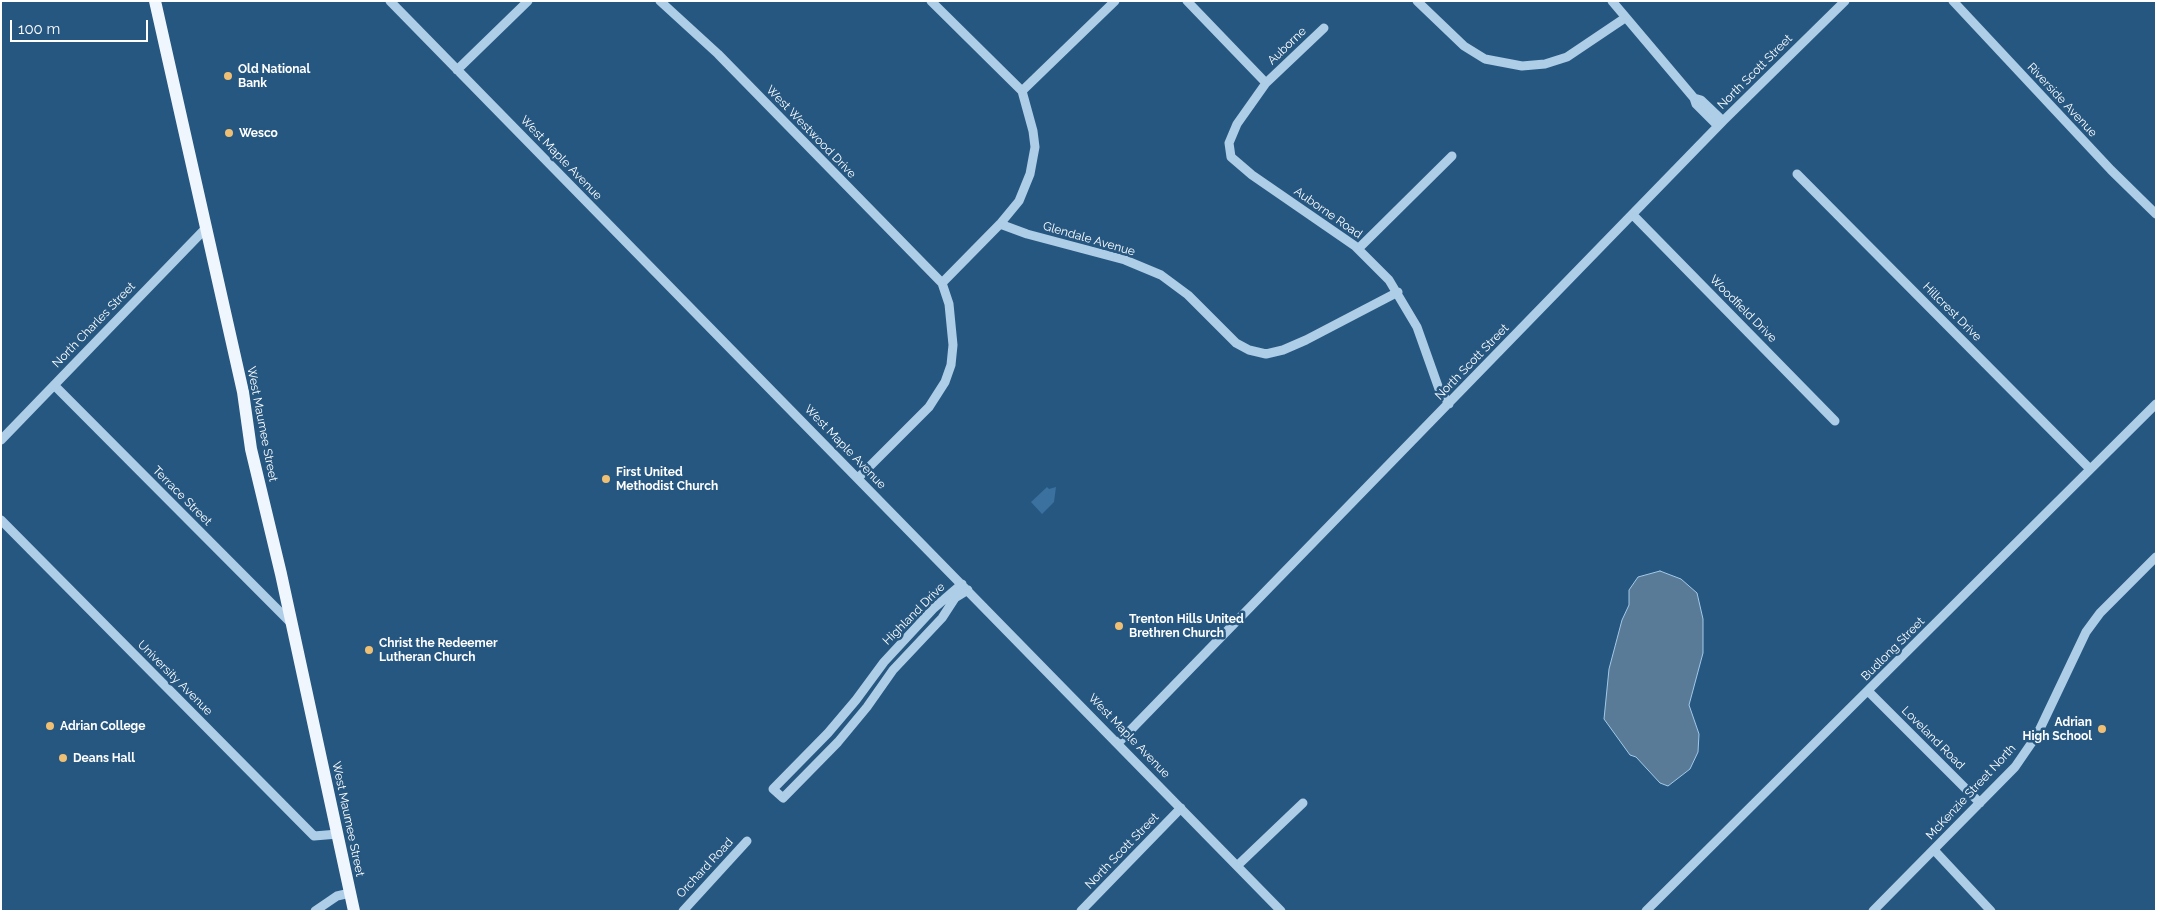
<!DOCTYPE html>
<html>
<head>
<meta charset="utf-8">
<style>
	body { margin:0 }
	#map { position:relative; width:2157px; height:912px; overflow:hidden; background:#265781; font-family:Raleway,sans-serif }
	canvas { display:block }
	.frame { position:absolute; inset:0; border:2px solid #fff; pointer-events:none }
	.scale { position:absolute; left:10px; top:20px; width:138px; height:22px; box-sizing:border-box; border:2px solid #fff; border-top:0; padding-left:6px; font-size:15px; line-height:18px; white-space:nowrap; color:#fff; -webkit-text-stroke:4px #265781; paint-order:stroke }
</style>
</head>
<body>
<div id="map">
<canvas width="2157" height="912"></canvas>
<div class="frame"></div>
<div class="scale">100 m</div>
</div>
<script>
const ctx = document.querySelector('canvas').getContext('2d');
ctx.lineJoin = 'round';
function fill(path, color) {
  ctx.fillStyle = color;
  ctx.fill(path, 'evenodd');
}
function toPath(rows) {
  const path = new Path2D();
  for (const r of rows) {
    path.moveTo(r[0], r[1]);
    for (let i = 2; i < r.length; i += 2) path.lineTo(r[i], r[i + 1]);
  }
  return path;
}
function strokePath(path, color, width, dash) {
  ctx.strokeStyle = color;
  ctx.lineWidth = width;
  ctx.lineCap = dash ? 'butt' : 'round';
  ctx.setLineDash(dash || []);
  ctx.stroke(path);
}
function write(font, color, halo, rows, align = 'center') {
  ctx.font = font + ' Raleway,sans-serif';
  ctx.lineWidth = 5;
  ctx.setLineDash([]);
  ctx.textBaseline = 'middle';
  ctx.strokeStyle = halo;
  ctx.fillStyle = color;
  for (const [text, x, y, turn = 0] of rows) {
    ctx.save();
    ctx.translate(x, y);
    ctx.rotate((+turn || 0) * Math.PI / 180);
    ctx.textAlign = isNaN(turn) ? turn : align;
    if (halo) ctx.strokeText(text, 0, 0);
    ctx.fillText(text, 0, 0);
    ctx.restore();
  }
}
fill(toPath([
	[1047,487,1049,489,1056,487,1054,502,1042,514,1031,502]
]), '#3b719e');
const water = toPath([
	[1660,571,1681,579,1697,593,1703,619,1703,653,1689,705,1699,734,1698,752,1690,769,1668,786,1660,783,1636,757,1630,755,1604,719,1609,669,1622,620,1629,605,1629,590,1638,577,1660,571]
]);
fill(water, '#597b98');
strokePath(water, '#a3c9e7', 1);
strokePath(toPath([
	[390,1,1281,911],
	[660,1,718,54,942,283,949,304,953,345,951,365,945,382,929,407,858,478],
	[931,1,1022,91,1033,131,1035,147,1030,174,1019,201,1000,224,942,283],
	[1187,1,1266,83],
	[1417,1,1464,46,1485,59,1522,66,1545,64,1567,57,1625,18],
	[1612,1,1694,98,1696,104,1718,126],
	[1953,1,2111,170,2156,214],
	[1324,28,1266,83,1237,124,1229,143,1231,157,1252,175,1355,246,1389,280,1417,327,1439,389,1449,404],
	[457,70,528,1],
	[1022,91,1115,1],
	[1694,98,1701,100,1723,121],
	[1797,174,2090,469],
	[1633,215,1835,421],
	[1000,224,1027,234,1125,260,1161,275,1188,295,1236,343,1249,350,1266,354,1283,350,1306,340,1398,292],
	[1358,249,1452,156],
	[54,385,292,624],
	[1,440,206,228],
	[1,520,314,836,338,834],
	[962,584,934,608,884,662,856,700,828,733,773,789,783,798,838,742,867,707,893,670,942,618,955,598,968,590],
	[1868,691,1980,803],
	[1118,743,1723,121,1845,1],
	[1934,850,1991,911],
	[1238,865,1303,803],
	[315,911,337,896,350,893],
	[683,911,747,841],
	[1081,911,1181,808],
	[1646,911,2156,404],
	[1873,911,2015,767,2037,735,2086,632,2100,613,2156,557]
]), '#aecde6', 9);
strokePath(toPath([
	[155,1,243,392,251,449,281,574,354,911]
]), '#eff6fd', 12);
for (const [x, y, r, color] of [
	[228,76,5,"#efbf74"],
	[229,133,5,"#efbf74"],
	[606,479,5,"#efbf74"],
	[1119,626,5,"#efbf74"],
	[369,650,5,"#efbf74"],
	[50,726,5,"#efbf74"],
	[2102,729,5,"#efbf74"],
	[63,758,5,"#efbf74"]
]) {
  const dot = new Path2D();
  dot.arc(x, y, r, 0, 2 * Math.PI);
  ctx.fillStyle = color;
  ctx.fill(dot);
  strokePath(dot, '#265781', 2);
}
write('12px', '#fff', '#265781', [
	["Auborne",1287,46,-44],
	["North Scott Street",1755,72,-45],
	["Riverside Avenue",2062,100,47],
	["West Westwood Drive",811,132,46],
	["West Maple Avenue",561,158,46],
	["Auborne Road",1328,213,35],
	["Glendale Avenue",1089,239,16],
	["Woodfield Drive",1743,309,45],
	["Hillcrest Drive",1952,312,45],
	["North Charles Street",94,325,-46],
	["North Scott Street",1472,362,-46],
	["West Maumee Street",262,424,79],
	["West Maple Avenue",845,447,46],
	["Terrace Street",182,496,45],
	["Highland Drive",914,614,-45],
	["Budlong Street",1893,649,-45],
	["University Avenue",175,678,45],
	["West Maple Avenue",1129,736,46],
	["Loveland Road",1933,738,45],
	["McKenzie Street North",1971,792,-47],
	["West Maumee Street",348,819,78],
	["North Scott Street",1122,851,-46],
	["Orchard Road",705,868,-47]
]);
write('bold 12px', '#fff', '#265781', [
	["Old National",238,69],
	["Bank",238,83],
	["Wesco",239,133],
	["First United",616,472],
	["Methodist Church",616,486],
	["Trenton Hills United",1129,619],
	["Brethren Church",1129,633],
	["Christ the Redeemer",379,643],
	["Lutheran Church",379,657],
	["Adrian",2092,722,"right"],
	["High School",2092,736,"right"],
	["Adrian College",60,726],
	["Deans Hall",73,758]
], 'left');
</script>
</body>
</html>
